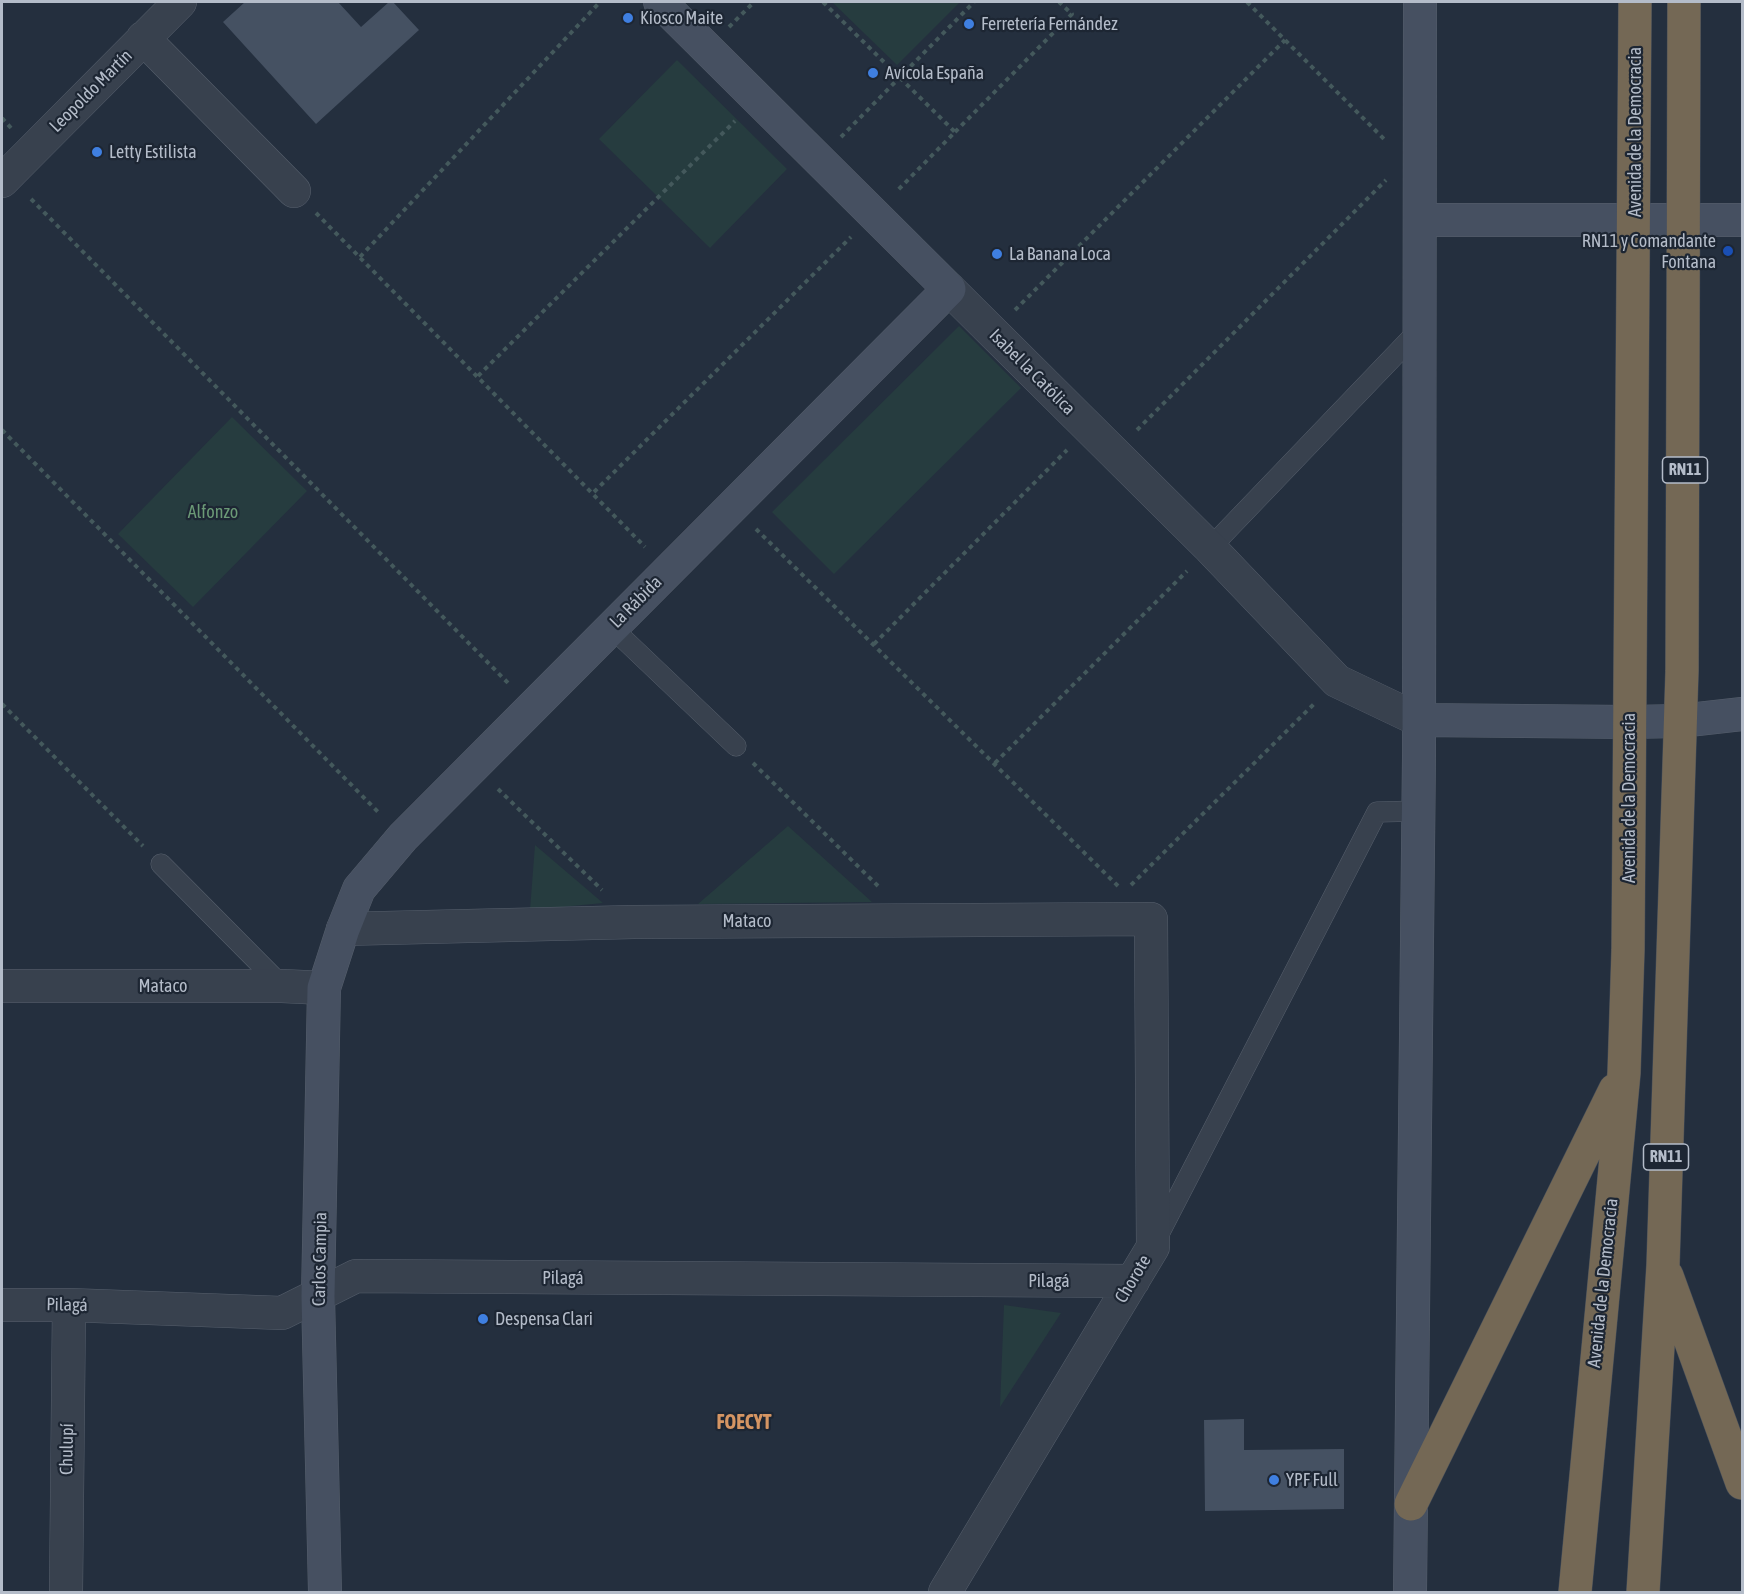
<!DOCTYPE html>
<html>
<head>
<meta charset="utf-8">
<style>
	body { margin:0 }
	#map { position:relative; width:1744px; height:1594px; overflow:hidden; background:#242f3e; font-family:"Asap Condensed",sans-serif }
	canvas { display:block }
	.frame { position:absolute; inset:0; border:3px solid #b4bcc9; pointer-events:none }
</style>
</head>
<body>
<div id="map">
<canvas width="1744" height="1594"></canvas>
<div class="frame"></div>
</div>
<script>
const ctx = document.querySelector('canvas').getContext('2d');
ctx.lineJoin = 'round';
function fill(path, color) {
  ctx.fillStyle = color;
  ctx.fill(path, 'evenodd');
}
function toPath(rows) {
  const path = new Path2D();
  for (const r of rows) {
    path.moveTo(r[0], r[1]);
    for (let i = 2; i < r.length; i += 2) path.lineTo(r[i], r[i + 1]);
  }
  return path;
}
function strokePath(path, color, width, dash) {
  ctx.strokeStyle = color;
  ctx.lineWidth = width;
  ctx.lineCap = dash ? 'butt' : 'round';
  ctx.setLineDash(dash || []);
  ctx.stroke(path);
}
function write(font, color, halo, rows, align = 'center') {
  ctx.font = font + ' "Asap Condensed",sans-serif';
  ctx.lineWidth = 4.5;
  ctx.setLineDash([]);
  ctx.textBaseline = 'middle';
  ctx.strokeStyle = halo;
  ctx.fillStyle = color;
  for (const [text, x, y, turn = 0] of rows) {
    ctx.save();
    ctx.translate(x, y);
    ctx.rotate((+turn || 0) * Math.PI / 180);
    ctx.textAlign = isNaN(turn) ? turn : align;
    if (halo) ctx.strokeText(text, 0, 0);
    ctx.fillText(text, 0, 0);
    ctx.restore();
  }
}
fill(toPath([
	[832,2,960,2,897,65],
	[677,60,787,169,710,248,599,139],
	[959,326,1021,388,834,574,772,512],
	[232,417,307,491,193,607,118,534],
	[788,826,872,902,698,904],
	[535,845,603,903,530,910],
	[1004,1305,1061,1313,1000,1407]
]), '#263c3f');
fill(toPath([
	[245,2,338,2,361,27,389,2,393,2,419,30,316,124,223,22],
	[1244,1419,1244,1450,1344,1449,1344,1509,1205,1511,1204,1420]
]), '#455162');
const lane = toPath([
	[1210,548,1419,330],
	[611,627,736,746],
	[161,864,282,986],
	[1158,1236,1377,812,1418,811]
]);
const street = toPath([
	[143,38,294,191],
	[2,181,180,2],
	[949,289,1210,548,1337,681,1419,720],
	[343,929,634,922,1151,919,1153,1247,945,1592],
	[2,986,282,986,324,988],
	[2,1305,69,1305,282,1313,356,1276,1133,1281],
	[66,1592,69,1305]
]);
const secondary = toPath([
	[1420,220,1742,220],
	[1419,720,1629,722,1680,721,1742,714],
	[325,1592,318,1296,324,988,343,929,359,889,403,837,949,289,660,2],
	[1410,1592,1419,756,1420,2]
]);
const highway = toPath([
	[1667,1276,1742,1483],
	[1411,1504,1615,1090],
	[1575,1592,1624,1073,1628,950,1635,2],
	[1643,1592,1663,1265,1682,671,1684,2]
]);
strokePath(lane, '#565f6c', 21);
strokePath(street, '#565f6c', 34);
strokePath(secondary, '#565f6c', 34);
strokePath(highway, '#434c59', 34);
strokePath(toPath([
	[823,2,955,132,896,192],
	[1247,2,1386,141],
	[729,27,754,2],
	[2,118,11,128],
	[955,132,1072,14,1059,2],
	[841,137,974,2],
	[31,199,510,685],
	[316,213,645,547],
	[360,257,600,2],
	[1015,310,1285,40],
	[478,376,735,121],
	[2,430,380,814],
	[1137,430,1386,180],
	[594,492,851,237],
	[756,529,1118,886],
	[874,644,1067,450],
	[2,704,143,846],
	[753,763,878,886],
	[995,763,1187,571],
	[498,789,602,890],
	[1131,885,1315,703]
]), '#44595c', 4, [4.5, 4.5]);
strokePath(lane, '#38414e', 20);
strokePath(street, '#38414e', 33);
strokePath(secondary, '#465061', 33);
strokePath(highway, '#746855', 33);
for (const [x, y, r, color] of [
	[628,18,6,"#3f7fe0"],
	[969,24,6,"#3f7fe0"],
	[873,73,6,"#3f7fe0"],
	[97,152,6,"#3f7fe0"],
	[1728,251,6,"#1a4fb4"],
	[997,254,6,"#3f7fe0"],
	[483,1319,6,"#3f7fe0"],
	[1274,1480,6,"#3f7fe0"]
]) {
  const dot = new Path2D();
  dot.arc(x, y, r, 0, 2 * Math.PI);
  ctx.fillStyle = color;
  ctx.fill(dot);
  strokePath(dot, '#1d2633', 2);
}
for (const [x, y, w] of [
	[1685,470,45],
	[1666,1157,45]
]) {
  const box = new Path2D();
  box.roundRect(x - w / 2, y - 13, w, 26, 4.5);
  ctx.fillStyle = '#1d2633';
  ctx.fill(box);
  strokePath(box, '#b4bcc9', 1.5);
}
write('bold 16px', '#b4bcc9', null, [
	["RN11",1685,470],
	["RN11",1666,1157]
]);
write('18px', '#b4bcc9', '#1d2633', [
	["Kiosco Maite",640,18],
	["Ferretería Fernández",981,24],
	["Avícola España",885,73],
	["Letty Estilista",109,152],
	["RN11 y Comandante",1716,241,"right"],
	["Fontana",1716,262,"right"],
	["La Banana Loca",1009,254],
	["Despensa Clari",495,1319],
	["YPF Full",1286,1480]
], 'left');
write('18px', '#b4bcc9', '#1d2633', [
	["Leopoldo Martín",91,91,-45],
	["Avenida de la Democracia",1635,132,-90],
	["Isabel la Católica",1032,372,45],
	["La Rábida",636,602,-45],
	["Avenida de la Democracia",1629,798,-90],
	["Mataco",747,921],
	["Mataco",163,986],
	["Carlos Campia",320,1259,-89],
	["Pilagá",563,1278],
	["Chorote",1133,1279,-59],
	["Pilagá",1049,1281],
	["Avenida de la Democracia",1603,1283,-84],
	["Pilagá",67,1305,1],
	["Chulupí",67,1449,-89]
]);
write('18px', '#6b9a76', '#1d2633', [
	["Alfonzo",213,512]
]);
write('bold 20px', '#d59563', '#1d2633', [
	["FOECYT",744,1423]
]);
</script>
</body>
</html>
